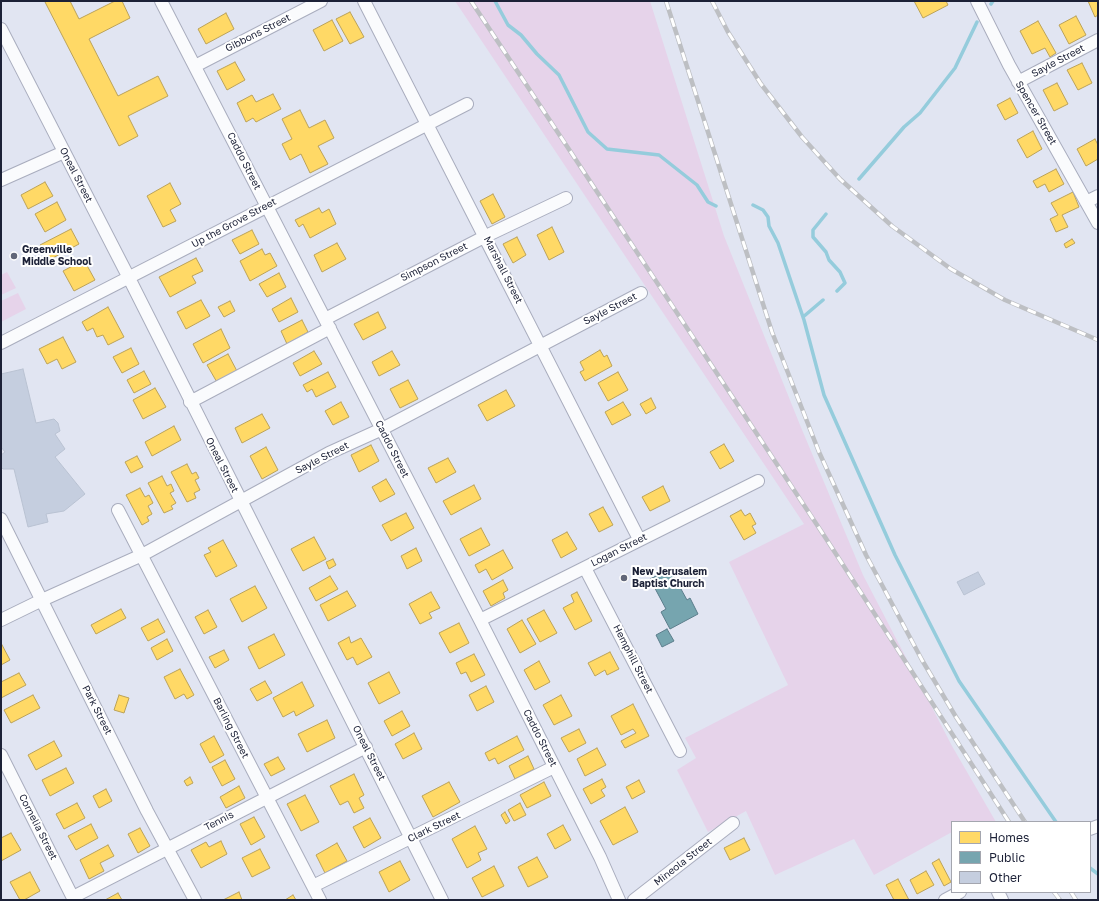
<!DOCTYPE html>
<html>
<head>
<meta charset="utf-8">
<style>
	body { margin:0 }
	#map { position:relative; width:1099px; height:901px; overflow:hidden; background:#e1e5f2; font-family:"Golos Text",sans-serif }
	canvas { display:block }
	.frame { position:absolute; inset:0; border:2px solid #1c2137; pointer-events:none }
	.legend { position:absolute; left:951px; top:821px; width:140px; height:72px; box-sizing:border-box; background:#fff; border:1px solid #a4a6af; margin:0; padding:5px 7px; list-style:none; font-size:12px; color:#1c2137 }
	.legend li { display:flex; align-items:center; gap:8px; height:20px }
	.legend b { width:20px; border:1px solid #a4a6af }
</style>
</head>
<body>
<div id="map">
<canvas width="1099" height="901"></canvas>
<div class="frame"></div>
<ul class="legend">
<li><b style="height:11px;background:#ffd966"></b>Homes</li>
<li><b style="height:11px;background:#76a5af"></b>Public</li>
<li><b style="height:11px;background:#c5cedf"></b>Other</li>
</ul>
</div>
<script>
const ctx = document.querySelector('canvas').getContext('2d');
ctx.lineJoin = 'round';
function fill(path, color) {
  ctx.fillStyle = color;
  ctx.fill(path, 'evenodd');
}
function toPath(rows) {
  const path = new Path2D();
  for (const r of rows) {
    path.moveTo(r[0], r[1]);
    for (let i = 2; i < r.length; i += 2) path.lineTo(r[i], r[i + 1]);
  }
  return path;
}
function strokePath(path, color, width, dash) {
  ctx.strokeStyle = color;
  ctx.lineWidth = width;
  ctx.lineCap = dash ? 'butt' : 'round';
  ctx.setLineDash(dash || []);
  ctx.stroke(path);
}
function write(font, color, halo, rows, align = 'center') {
  ctx.font = font + ' "Golos Text",sans-serif';
  ctx.lineWidth = 4;
  ctx.setLineDash([]);
  ctx.textBaseline = 'middle';
  ctx.strokeStyle = halo;
  ctx.fillStyle = color;
  for (const [text, x, y, turn = 0] of rows) {
    ctx.save();
    ctx.translate(x, y);
    ctx.rotate((+turn || 0) * Math.PI / 180);
    ctx.textAlign = isNaN(turn) ? turn : align;
    if (halo) ctx.strokeText(text, 0, 0);
    ctx.fillText(text, 0, 0);
    ctx.restore();
  }
}
fill(toPath([
	[455,1,650,1,724,236,800,425,863,575,952,746,996,822,952,822,952,832,874,875,854,839,775,875,746,811,708,832,677,770,696,758,685,738,788,685,729,562,804,524],
	[7,272,16,288,1,295,1,275],
	[18,293,26,309,1,322,1,301]
]), '#e6d3ea');
const homes = toPath([
	[47,1,70,1,79,19,115,1,122,1,130,18,89,39,118,96,158,76,168,96,128,116,138,136,119,146,45,2,47,1],
	[914,1,946,1,948,5,923,18,914,1],
	[1088,1,1098,1,1098,15,1095,17,1088,1],
	[350,12,364,37,350,44,336,19,350,12],
	[226,13,234,29,206,44,198,29,226,13],
	[1076,16,1086,35,1069,44,1059,25,1076,16],
	[332,20,343,41,324,51,313,30,332,20],
	[1038,21,1056,53,1050,57,1045,48,1032,54,1020,31,1038,21],
	[235,62,245,80,227,90,217,71,235,62],
	[1082,63,1092,83,1078,90,1067,70,1082,63],
	[1057,83,1068,104,1054,111,1043,90,1057,83],
	[273,94,281,109,256,122,253,118,246,122,237,103,252,95,256,102,273,94],
	[1010,98,1018,113,1005,120,997,105,1010,98],
	[300,110,309,128,325,120,334,138,318,146,328,164,310,173,301,154,290,160,282,144,292,139,282,119,300,110],
	[1033,131,1042,149,1027,158,1017,140,1033,131],
	[1095,139,1098,145,1098,159,1086,166,1077,149,1095,139],
	[1056,169,1064,184,1049,192,1045,184,1037,188,1033,181,1056,169],
	[45,182,53,196,28,209,21,195,45,182],
	[170,183,181,204,170,210,176,221,163,227,147,196,170,183],
	[1073,192,1079,207,1062,215,1068,227,1056,232,1050,219,1058,215,1051,203,1073,192],
	[493,194,505,217,492,224,480,201,493,194],
	[57,202,66,220,45,232,35,214,57,202],
	[319,208,322,213,329,209,336,224,310,238,303,224,299,227,295,220,319,208],
	[552,227,564,252,549,260,537,235,552,227],
	[71,229,79,244,49,260,40,245,71,229],
	[252,230,259,244,240,254,232,240,252,230],
	[517,237,526,255,513,263,503,244,517,237],
	[1072,239,1075,243,1066,248,1064,244,1072,239],
	[337,243,346,259,322,272,314,255,337,243],
	[262,249,265,255,270,253,277,266,250,281,240,261,262,249],
	[196,258,203,271,192,276,196,283,170,297,159,277,196,258],
	[84,260,95,280,74,291,63,271,84,260],
	[279,273,286,287,267,297,259,284,279,273],
	[291,298,298,312,279,322,272,309,291,298],
	[201,300,210,316,186,329,177,312,201,300],
	[230,301,235,311,224,317,218,307,230,301],
	[108,307,124,337,108,345,103,335,97,337,93,328,87,331,82,322,108,307],
	[378,312,386,328,363,340,354,324,378,312],
	[302,320,308,332,287,344,281,331,302,320],
	[221,329,230,348,203,363,193,344,221,329],
	[63,337,76,362,62,369,57,359,47,364,39,349,63,337],
	[131,348,139,364,122,373,113,357,131,348],
	[600,350,604,357,607,355,612,366,585,381,580,372,584,370,580,362,600,350],
	[314,351,322,364,300,376,293,363,314,351],
	[392,351,400,365,379,376,372,362,392,351],
	[228,354,238,373,218,384,207,365,228,354],
	[144,371,151,384,134,393,127,380,144,371],
	[328,372,336,387,316,397,312,389,307,392,303,385,328,372],
	[618,372,628,390,608,401,598,383,618,372],
	[408,380,418,399,400,408,390,389,408,380],
	[155,388,166,407,143,419,133,400,155,388],
	[506,390,515,406,487,421,478,405,506,390],
	[651,398,656,408,646,414,640,404,651,398],
	[341,402,349,417,333,425,325,411,341,402],
	[623,402,631,415,612,425,605,412,623,402],
	[262,414,270,428,242,443,235,428,262,414],
	[174,426,181,440,152,456,145,442,174,426],
	[724,444,734,461,720,469,710,452,724,444],
	[371,445,379,461,359,472,351,455,371,445],
	[266,447,278,470,262,479,250,456,266,447],
	[137,456,143,467,131,473,125,462,137,456],
	[448,458,456,472,436,483,428,468,448,458],
	[187,464,192,474,196,472,199,478,195,480,200,490,194,493,196,498,187,502,171,472,187,464],
	[162,476,167,486,171,484,174,491,170,493,176,503,171,506,173,509,164,513,148,483,162,476],
	[386,479,395,494,380,502,372,487,386,479],
	[474,485,481,499,451,515,443,501,474,485],
	[663,486,670,501,650,511,642,497,663,486],
	[140,488,145,497,149,495,153,503,148,506,152,514,147,517,149,521,142,525,126,495,140,488],
	[603,507,613,525,599,532,589,514,603,507],
	[741,510,745,516,750,513,756,524,752,526,756,533,744,540,730,516,741,510],
	[406,513,414,528,391,541,382,525,406,513],
	[481,528,490,545,469,556,460,539,481,528],
	[567,532,577,549,561,558,552,540,567,532],
	[314,537,326,559,303,571,291,549,314,537],
	[223,540,237,566,216,577,204,555,211,552,208,548,223,540],
	[416,548,422,561,407,569,401,556,416,548],
	[503,550,513,568,492,580,486,569,479,573,475,565,503,550],
	[333,559,336,565,329,569,326,562,333,559],
	[330,576,338,589,316,601,309,588,330,576],
	[503,580,508,590,503,593,505,598,491,606,483,591,503,580],
	[255,586,267,608,242,622,230,599,255,586],
	[347,591,356,606,328,621,320,605,347,591],
	[431,592,440,608,429,613,432,618,420,624,409,604,431,592],
	[577,592,592,621,575,630,563,608,574,602,571,595,577,592],
	[121,609,126,618,96,634,91,625,121,609],
	[208,610,217,627,204,634,195,617,208,610],
	[544,610,557,633,540,642,527,619,544,610],
	[158,619,165,632,148,641,141,628,158,619],
	[522,620,536,644,520,653,507,629,522,620],
	[459,623,469,643,450,653,439,633,459,623],
	[274,634,285,655,259,669,248,647,274,634],
	[349,637,351,643,361,638,372,657,357,665,353,657,347,660,338,643,349,637],
	[167,639,173,651,157,660,151,648,167,639],
	[1,643,10,660,1,665,1,643],
	[224,650,229,660,215,668,209,657,224,650],
	[610,652,619,669,607,675,605,670,595,676,588,663,610,652],
	[474,654,485,675,471,682,466,672,461,674,456,663,474,654],
	[539,661,550,682,535,690,524,670,539,661],
	[180,669,194,695,187,699,184,694,175,699,164,677,180,669],
	[389,672,400,693,379,704,368,683,389,672],
	[19,673,26,685,1,698,1,682,19,673],
	[265,681,272,693,257,701,250,689,265,681],
	[302,682,314,706,296,716,294,711,283,717,273,698,302,682],
	[486,686,494,702,477,711,469,695,486,686],
	[33,695,40,708,11,723,4,710,33,695],
	[119,695,129,698,124,713,114,710,119,695],
	[561,695,572,716,554,725,543,705,561,695],
	[633,704,649,736,625,748,621,741,636,733,633,729,621,735,611,716,633,704],
	[402,711,410,726,392,736,384,721,402,711],
	[327,720,335,738,307,752,298,734,327,720],
	[579,729,586,743,569,752,561,738,579,729],
	[414,733,422,749,403,759,395,744,414,733],
	[214,736,224,755,210,763,200,744,214,736],
	[517,736,524,750,498,764,495,758,489,761,485,753,517,736],
	[54,741,62,756,36,770,28,755,54,741],
	[597,748,606,765,585,776,577,759,597,748],
	[528,756,534,769,515,779,509,766,528,756],
	[278,757,285,769,271,776,264,764,278,757],
	[225,760,235,779,222,786,212,767,225,760],
	[66,768,74,783,50,796,42,780,66,768],
	[354,774,364,795,359,798,364,808,354,813,348,801,340,805,330,786,354,774],
	[190,777,193,783,187,786,184,781,190,777],
	[602,779,606,787,601,790,605,796,591,804,583,789,602,779],
	[639,780,645,792,632,799,626,787,639,780],
	[449,782,460,802,433,817,422,796,449,782],
	[544,782,551,796,527,808,520,795,544,782],
	[239,786,245,798,226,808,220,797,239,786],
	[106,789,112,801,99,808,93,796,106,789],
	[305,795,319,822,301,831,287,804,305,795],
	[77,803,85,818,64,829,56,814,77,803],
	[520,803,526,815,514,821,508,810,520,803],
	[625,807,638,832,613,845,600,821,625,807],
	[505,812,510,821,506,824,501,815,505,812],
	[254,817,265,837,251,845,240,824,254,817],
	[370,818,381,838,364,848,353,827,370,818],
	[91,824,98,838,76,850,68,836,91,824],
	[563,825,571,840,555,849,547,834,563,825],
	[475,826,487,849,478,853,481,860,467,868,452,839,475,826],
	[140,828,150,846,138,853,128,834,140,828],
	[11,833,21,850,1,861,1,838,11,833],
	[744,838,750,850,730,860,724,848,744,838],
	[221,841,227,854,201,868,191,850,206,842,209,847,221,841],
	[337,843,347,861,325,873,316,855,337,843],
	[108,845,114,856,100,863,104,871,89,879,80,860,108,845],
	[260,849,270,868,252,877,242,858,260,849],
	[537,857,548,877,528,887,518,867,537,857],
	[939,859,951,882,944,886,932,863,939,859],
	[400,861,410,880,389,892,379,872,400,861],
	[494,866,504,886,482,897,472,878,494,866],
	[926,871,934,885,917,894,910,880,926,871],
	[30,872,40,891,24,900,20,900,10,882,30,872],
	[898,879,909,900,894,900,886,885,898,879],
	[239,892,242,900,223,900,239,892],
	[118,893,122,900,105,900,118,893],
	[293,895,296,900,285,900,293,895]
]);
fill(homes, '#ffd966');
strokePath(homes, '#bba258', 1);
const public = toPath([
	[670,569,687,600,690,598,698,614,670,629,661,612,666,609,650,579,670,569],
	[667,629,674,641,662,647,656,635,667,629]
]);
fill(public, '#76a5af');
strokePath(public, '#5b7d8b', 1);
strokePath(toPath([
	[495,1,508,25,521,35,537,54,559,75,588,132,607,149,659,155,697,185,708,202,716,206],
	[991,4,993,1],
	[859,179,904,127,920,113,955,68,977,22],
	[753,205,763,210,768,217,769,226,778,243,804,320,824,395,895,555,959,681,1056,822],
	[826,214,813,230,813,237,826,252,829,260,840,272,845,283,837,291],
	[803,317,823,300],
	[1090,868,1098,874]
]), '#95ccdc', 3.5);
const building = toPath([
	[23,369,36,423,54,419,58,423,60,431,55,434,65,449,55,457,85,494,64,511,46,514,48,522,28,527,14,469,3,469,1,467,1,455,5,452,1,447,1,374,23,369],
	[978,572,985,584,964,595,957,582,978,572]
]);
fill(building, '#c5cedf');
strokePath(building, '#b9c2d2', 1);
const minor = toPath([
	[161,1,480,620,600,857,619,900],
	[364,1,639,539],
	[977,1,1009,65,1098,223],
	[1,29,129,278,442,900],
	[195,66,321,1],
	[1018,82,1098,40],
	[1,180,64,152],
	[1086,202,1098,196],
	[325,319,486,236,566,198],
	[1,343,467,104],
	[190,402,330,328],
	[118,510,320,900],
	[1,519,147,811,195,900],
	[585,568,680,751],
	[1,620,42,600,142,555,329,453,382,429,641,293],
	[480,620,758,481],
	[1,755,74,900],
	[1090,829,1098,826],
	[313,886,554,767],
	[998,892,1002,900],
	[73,897,366,747],
	[634,900,733,823],
	[945,900,960,892]
]);
strokePath(minor, '#a9adbe', 14);
strokePath(minor, '#fafbfd', 12);
const rail = toPath([
	[471,1,825,537,1009,822],
	[666,1,772,332,819,452,866,555,922,660,956,717,1025,822],
	[712,1,728,32,761,84,802,137,840,179,892,226,951,269,1005,300,1098,340],
	[1054,892,1060,900],
	[1071,892,1076,900]
]);
strokePath(rail, '#bdbfc3', 4.5);
strokePath(rail, '#fff', 3, [9]);
for (const [x, y, r, color] of [
	[14,256,4,"#616678"],
	[624,578,4,"#616678"]
]) {
  const dot = new Path2D();
  dot.arc(x, y, r, 0, 2 * Math.PI);
  ctx.fillStyle = color;
  ctx.fill(dot);
  strokePath(dot, '#fff', 1.5);
}
write('10px', '#1c2137', '#fff', [
	["Gibbons Street",258,33,-27],
	["Sayle Street",1058,61,-28],
	["Spencer Street",1036,113,60],
	["Caddo Street",244,161,63],
	["Oneal Street",76,175,63],
	["Up the Grove Street",234,223,-28],
	["Simpson Street",434,262,-27],
	["Marshall Street",503,270,63],
	["Sayle Street",610,309,-27],
	["Caddo Street",392,449,63],
	["Sayle Street",322,458,-27],
	["Oneal Street",222,465,63],
	["Logan Street",619,550,-27],
	["Hemphill Street",633,659,63],
	["Park Street",97,710,63],
	["Barling Street",231,728,63],
	["Caddo Street",540,738,63],
	["Oneal Street",369,753,63],
	["Tennis",219,821,-27],
	["Cornelia Street",38,827,63],
	["Clark Street",434,827,-26],
	["Mineola Street",683,862,-38]
]);
write('bold 10px', '#1c2137', '#fff', [
	["Greenville",22,250],
	["Middle School",22,262],
	["New Jerusalem",632,572],
	["Baptist Church",632,584]
], 'left');
</script>
</body>
</html>
